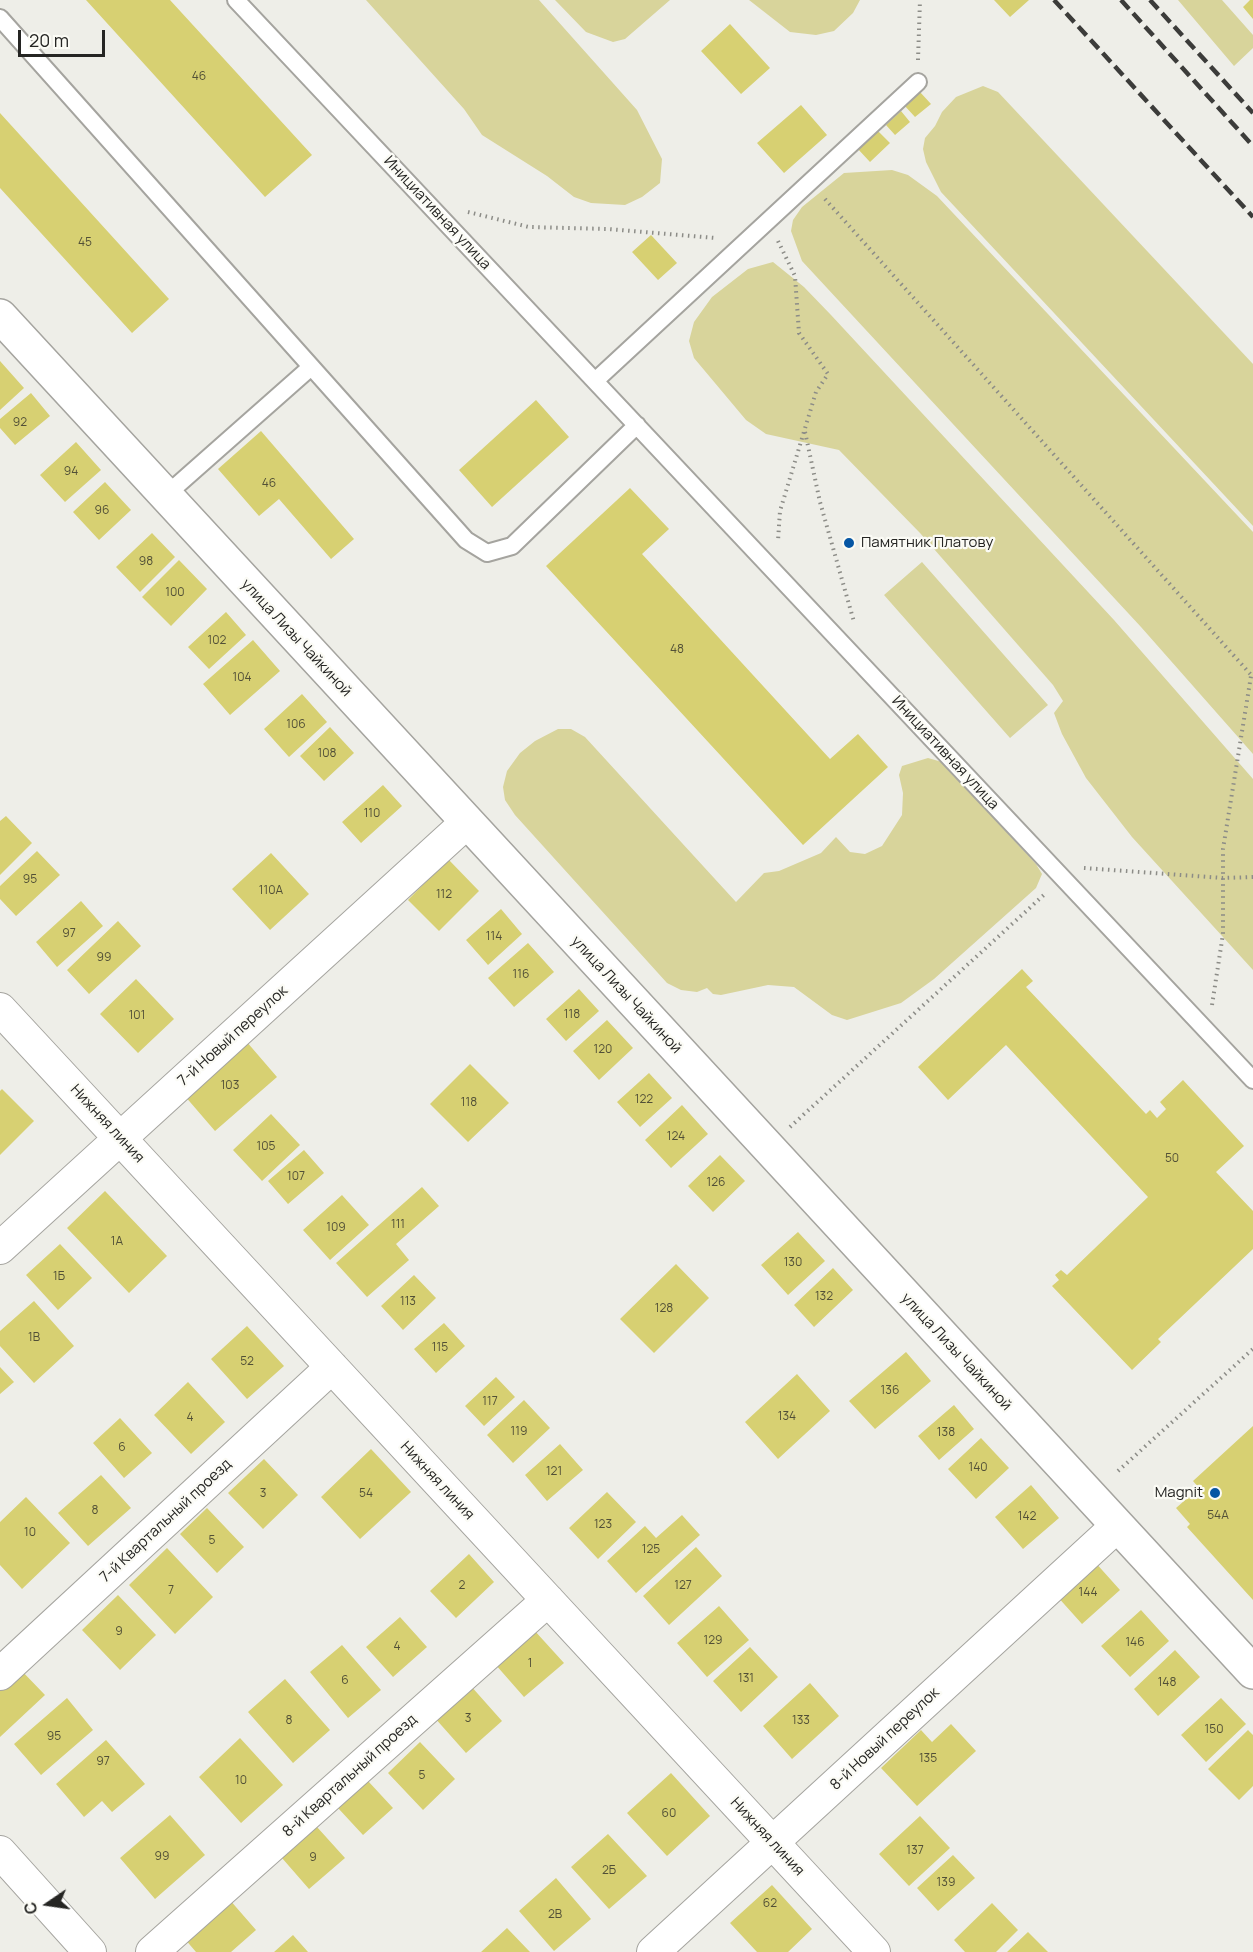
<!DOCTYPE html>
<html>
<head>
<meta charset="utf-8">
<style>
	body { margin:0 }
	#map { position:relative; width:1253px; height:1952px; overflow:hidden; background:#eeeee8; font-family:Manrope,sans-serif }
	canvas { display:block }
	.north { position:absolute; left:18px; top:1874px; width:60px; height:60px; -webkit-text-stroke:4px #fbfbf5; paint-order:stroke; rotate:257deg; font-size:16px; font-weight:700; line-height:24px; text-align:center; color:#252523 }
	.north::after { content:''; display:block; margin:auto; width:21px; height:27px; background:#252523; clip-path:polygon(50% 0,100% 100%,50% 72%,0 100%) }
	.scale { position:absolute; left:18px; top:30px; width:87px; height:27px; box-sizing:border-box; border:3px solid #252523; border-top:0; padding-left:8px; font-size:18px; line-height:21px; white-space:nowrap; color:#252523; -webkit-text-stroke:4px #fbfbf5; paint-order:stroke }
</style>
</head>
<body>
<div id="map">
<canvas width="1253" height="1952"></canvas>
<div class="north">С</div>
<div class="scale">20 m</div>
</div>
<script>
const ctx = document.querySelector('canvas').getContext('2d');
ctx.lineJoin = 'round';
function fill(path, color) {
  ctx.fillStyle = color;
  ctx.fill(path, 'evenodd');
}
function toPath(rows) {
  const path = new Path2D();
  for (const r of rows) {
    path.moveTo(r[0], r[1]);
    for (let i = 2; i < r.length; i += 2) path.lineTo(r[i], r[i + 1]);
  }
  return path;
}
function strokePath(path, color, width, dash) {
  ctx.strokeStyle = color;
  ctx.lineWidth = width;
  ctx.lineCap = dash ? 'butt' : 'round';
  ctx.setLineDash(dash || []);
  ctx.stroke(path);
}
function write(font, color, halo, rows, align = 'center') {
  ctx.font = font + ' Manrope,sans-serif';
  ctx.lineWidth = 4.5;
  ctx.setLineDash([]);
  ctx.textBaseline = 'middle';
  ctx.strokeStyle = halo;
  ctx.fillStyle = color;
  for (const [text, x, y, turn = 0] of rows) {
    ctx.save();
    ctx.translate(x, y);
    ctx.rotate((+turn || 0) * Math.PI / 180);
    ctx.textAlign = isNaN(turn) ? turn : align;
    if (halo) ctx.strokeText(text, 0, 0);
    ctx.fillText(text, 0, 0);
    ctx.restore();
  }
}
fill(toPath([
	[366,0,539,0,637,110,662,159,660,183,642,197,625,205,591,203,574,197,547,176,482,135,464,109],
	[555,0,670,0,625,39,613,42,586,32],
	[749,0,860,0,853,13,834,31,816,35,790,32],
	[1178,0,1222,0,1253,35,1253,48,1234,66],
	[983,86,998,92,1253,364,1253,526,941,192,926,162,923,149,925,138,935,126,942,112,956,97],
	[892,170,908,175,937,196,1253,532,1253,754,1141,627,802,261,791,231,793,220,802,207,844,173],
	[773,262,804,287,831,315,1114,620,1253,779,1253,970,1132,837,1086,778,1062,734,1054,713,1063,701,1053,685,920,533,839,450,766,434,746,420,694,358,689,341,694,322,712,297,748,269],
	[922,562,1048,705,1010,738,884,595],
	[558,729,571,729,585,737,736,902,764,873,779,871,821,853,836,837,850,852,865,854,882,846,902,815,903,793,899,775,902,766,928,758,942,762,1036,864,1042,874,1036,888,934,979,901,1003,847,1020,832,1015,794,987,768,985,721,995,713,994,707,988,697,992,681,990,667,983,515,815,505,800,503,787,507,771,520,753,535,741]
]), '#d8d49b');
fill(toPath([
	[86,0,170,0,312,155,265,197],
	[994,0,1029,0,1010,17],
	[1250,0,1253,0,1253,19,1243,7],
	[730,24,770,68,741,94,701,51],
	[920,92,931,104,915,117,904,105],
	[801,105,827,135,784,173,757,143],
	[901,111,910,122,895,135,886,125],
	[0,113,169,299,132,333,0,188],
	[876,129,890,143,870,162,857,148],
	[651,235,677,263,658,280,632,252],
	[0,361,24,388,0,410],
	[31,393,50,416,15,445,0,428,0,419],
	[536,400,569,437,492,507,459,470],
	[261,431,354,539,331,559,279,499,259,516,218,469],
	[76,442,101,470,65,502,40,475],
	[105,482,131,510,99,540,73,512],
	[630,488,669,529,642,554,830,759,858,734,888,767,803,845,546,566],
	[152,533,175,557,140,592,116,567],
	[179,560,207,589,171,626,142,597],
	[226,612,246,635,209,669,188,647],
	[253,640,280,671,230,715,203,684],
	[302,694,327,722,289,757,264,729],
	[330,727,354,753,324,781,300,756],
	[383,785,402,806,361,843,342,822],
	[6,816,32,843,0,875,0,821],
	[37,851,60,875,16,916,0,899,0,886],
	[271,853,309,894,270,930,232,889],
	[448,859,479,891,439,931,408,900],
	[81,901,103,926,57,967,36,942],
	[501,909,522,934,488,965,466,940],
	[118,921,141,946,89,994,67,970],
	[528,943,554,972,514,1007,488,978],
	[1022,969,1033,981,1026,987,1146,1114,1150,1110,1157,1118,1166,1109,1160,1102,1183,1080,1244,1146,1216,1172,1253,1211,1253,1249,1158,1339,1161,1342,1132,1370,1052,1286,1059,1280,1055,1275,1061,1270,1067,1275,1148,1197,1006,1045,948,1100,918,1067],
	[136,979,174,1019,138,1053,100,1014],
	[579,989,599,1011,566,1041,546,1019],
	[607,1020,633,1048,599,1080,573,1051],
	[246,1041,277,1077,215,1131,184,1095],
	[470,1064,509,1103,468,1142,430,1104],
	[649,1073,672,1098,640,1127,617,1102],
	[2,1089,34,1121,0,1155,0,1091],
	[682,1105,708,1134,671,1168,645,1140],
	[271,1114,300,1145,262,1181,233,1150],
	[304,1150,324,1173,288,1204,268,1181],
	[720,1155,745,1181,713,1212,688,1186],
	[422,1187,439,1206,396,1244,409,1260,367,1297,336,1263],
	[105,1191,167,1256,129,1293,67,1228],
	[342,1195,369,1225,330,1260,303,1230],
	[798,1232,825,1261,788,1295,761,1265],
	[60,1244,92,1278,58,1310,26,1275],
	[676,1264,709,1298,654,1353,620,1319],
	[833,1268,853,1290,814,1327,794,1305],
	[414,1275,436,1298,403,1330,381,1306],
	[34,1301,74,1346,34,1383,0,1346,0,1331],
	[444,1323,465,1346,436,1373,414,1349],
	[247,1326,284,1366,247,1399,211,1359],
	[906,1352,931,1381,875,1429,849,1401],
	[0,1367,14,1382,0,1394],
	[797,1374,830,1411,778,1459,745,1422],
	[496,1377,515,1397,484,1426,465,1406],
	[188,1382,225,1422,191,1454,154,1415],
	[524,1400,550,1428,513,1463,487,1435],
	[954,1405,974,1429,939,1460,918,1436],
	[120,1418,152,1453,124,1478,93,1443],
	[1253,1426,1253,1600,1187,1527,1190,1524,1176,1508,1199,1488,1193,1481],
	[981,1438,1009,1468,976,1499,948,1469],
	[560,1444,583,1470,547,1501,525,1475],
	[371,1449,411,1492,360,1539,321,1497],
	[264,1459,298,1495,263,1529,228,1493],
	[101,1475,131,1508,88,1546,58,1513],
	[1031,1485,1059,1518,1023,1549,995,1517],
	[607,1492,636,1522,598,1559,569,1528],
	[26,1497,70,1543,22,1589,0,1565,0,1522],
	[207,1508,244,1547,217,1573,180,1534],
	[682,1515,700,1535,636,1593,607,1561,645,1526,656,1538],
	[696,1547,722,1576,669,1625,643,1596],
	[167,1548,213,1597,175,1634,129,1585],
	[469,1554,494,1582,456,1618,430,1591],
	[1094,1561,1120,1590,1082,1624,1056,1595],
	[118,1595,156,1635,120,1670,82,1630],
	[719,1606,749,1640,707,1677,677,1643],
	[1141,1610,1169,1641,1130,1677,1101,1646],
	[400,1617,427,1647,393,1677,366,1647],
	[534,1630,564,1663,524,1697,495,1664],
	[342,1645,381,1690,348,1718,310,1672],
	[750,1647,778,1677,741,1712,713,1681],
	[1175,1650,1200,1677,1158,1716,1134,1689],
	[19,1668,45,1695,0,1737,0,1686],
	[285,1679,330,1730,293,1763,248,1712],
	[810,1683,839,1716,792,1759,763,1726],
	[470,1685,502,1721,466,1753,434,1717],
	[67,1698,93,1730,41,1775,14,1744],
	[1221,1698,1246,1724,1206,1762,1181,1735],
	[951,1724,976,1751,917,1806,881,1768,921,1730,932,1742],
	[1248,1730,1253,1735,1253,1786,1239,1800,1208,1769],
	[240,1738,283,1785,241,1823,199,1777],
	[106,1740,145,1784,112,1812,102,1801,84,1817,56,1784],
	[420,1742,455,1779,423,1810,388,1773],
	[671,1773,710,1816,667,1856,627,1813],
	[368,1781,393,1808,363,1835,338,1808],
	[170,1815,205,1855,155,1899,120,1858],
	[920,1816,950,1848,909,1886,879,1854],
	[317,1827,345,1858,309,1889,282,1858],
	[608,1834,647,1876,609,1909,571,1867],
	[953,1855,975,1878,938,1911,917,1888],
	[556,1878,591,1919,554,1951,519,1911],
	[772,1885,812,1929,788,1952,757,1952,730,1923],
	[229,1899,256,1930,231,1952,196,1952,184,1938],
	[992,1903,1018,1930,996,1952,965,1952,954,1940],
	[507,1928,530,1952,481,1952],
	[1028,1932,1048,1952,1007,1952],
	[293,1935,308,1952,274,1952]
]), '#d7d072');
const lane = toPath([
	[236,0,1253,1080],
	[0,18,466,540,487,553,512,546,637,425],
	[595,381,918,82],
	[165,496,311,367]
]);
const street = toPath([
	[0,1009,874,1952],
	[0,1248,466,823],
	[0,1674,332,1367],
	[0,1852,90,1952],
	[152,1952,548,1600],
	[653,1952,1117,1526]
]);
const secondary = toPath([
	[0,316,1253,1672]
]);
strokePath(lane, '#a5a49f', 20);
strokePath(street, '#a5a49f', 34);
strokePath(secondary, '#a5a49f', 36);
strokePath(toPath([
	[918,60,920,0],
	[825,199,1253,677],
	[468,212,529,227,608,229,716,238],
	[778,241,795,276,799,333,828,374,816,392,780,511,778,541],
	[805,432,820,502,854,622],
	[1084,868,1223,878,1253,877],
	[1212,1005,1223,934,1223,849,1251,676],
	[790,1127,1046,893],
	[1118,1471,1253,1349]
]), '#8c8c87', 4, [1.5, 4.5]);
strokePath(lane, '#fff', 16);
strokePath(street, '#fff', 32);
strokePath(secondary, '#fff', 33);
strokePath(toPath([
	[1054,0,1253,217],
	[1121,0,1253,146],
	[1150,0,1253,113]
]), '#3c3c3a', 4.5, [12, 6]);
for (const [x, y, r, color] of [
	[849,543,6,"#0656a4"],
	[1215,1493,6,"#0656a4"]
]) {
  const dot = new Path2D();
  dot.arc(x, y, r, 0, 2 * Math.PI);
  ctx.fillStyle = color;
  ctx.fill(dot);
  strokePath(dot, '#fbfbf5', 2);
}
write('12px', '#525037', null, [
	["46",199,77],
	["45",85,243],
	["92",20,423],
	["94",71,472],
	["46",269,484],
	["96",102,511],
	["98",146,562],
	["100",175,593],
	["102",217,641],
	["48",677,650],
	["104",242,678],
	["106",296,725],
	["108",327,754],
	["110",372,814],
	["95",30,880],
	["110А",271,891],
	["112",444,895],
	["97",69,934],
	["114",494,937],
	["99",104,958],
	["116",521,975],
	["118",572,1015],
	["101",137,1016],
	["120",603,1050],
	["103",230,1086],
	["122",644,1100],
	["118",469,1103],
	["124",676,1137],
	["105",266,1147],
	["50",1172,1159],
	["107",296,1177],
	["126",716,1183],
	["111",398,1225],
	["109",336,1228],
	["1А",117,1242],
	["130",793,1263],
	["1Б",59,1277],
	["132",824,1297],
	["113",408,1302],
	["128",664,1309],
	["1В",34,1338],
	["115",440,1348],
	["52",247,1362],
	["136",890,1391],
	["117",490,1402],
	["134",787,1417],
	["4",190,1418],
	["119",519,1432],
	["138",946,1433],
	["6",122,1448],
	["140",978,1468],
	["121",554,1472],
	["3",263,1494],
	["54",366,1494],
	["8",95,1511],
	["54А",1218,1516],
	["142",1027,1517],
	["123",603,1525],
	["10",30,1533],
	["5",212,1541],
	["125",651,1550],
	["2",462,1586],
	["127",683,1586],
	["7",171,1591],
	["144",1088,1593],
	["9",119,1632],
	["129",713,1641],
	["146",1135,1643],
	["4",397,1647],
	["1",530,1664],
	["131",746,1679],
	["6",345,1681],
	["148",1167,1683],
	["3",468,1719],
	["8",289,1721],
	["133",801,1721],
	["150",1214,1730],
	["95",54,1737],
	["135",928,1759],
	["97",103,1762],
	["5",422,1776],
	["10",241,1781],
	["60",669,1814],
	["137",915,1851],
	["99",162,1857],
	["9",313,1858],
	["2Б",609,1871],
	["139",946,1883],
	["62",770,1904],
	["2В",555,1915]
]);
write('15px', '#252523', '#fbfbf5', [
	["Инициативная улица",437,213,47],
	["улица Лизы Чайкиной",296,638,47],
	["Инициативная улица",945,753,47],
	["улица Лизы Чайкиной",626,995,47],
	["7-й Новый переулок",233,1036,-42],
	["Нижняя линия",107,1124,47],
	["улица Лизы Чайкиной",956,1352,47],
	["Нижняя линия",437,1481,47],
	["7-й Квартальный проезд",166,1521,-43],
	["8-й Новый переулок",885,1739,-43],
	["8-й Квартальный проезд",350,1776,-42],
	["Нижняя линия",767,1837,47]
]);
write('15px', '#252523', '#fbfbf5', [
	["Памятник Платову",861,543],
	["Magnit",1203,1493,"right"]
], 'left');
</script>
</body>
</html>
